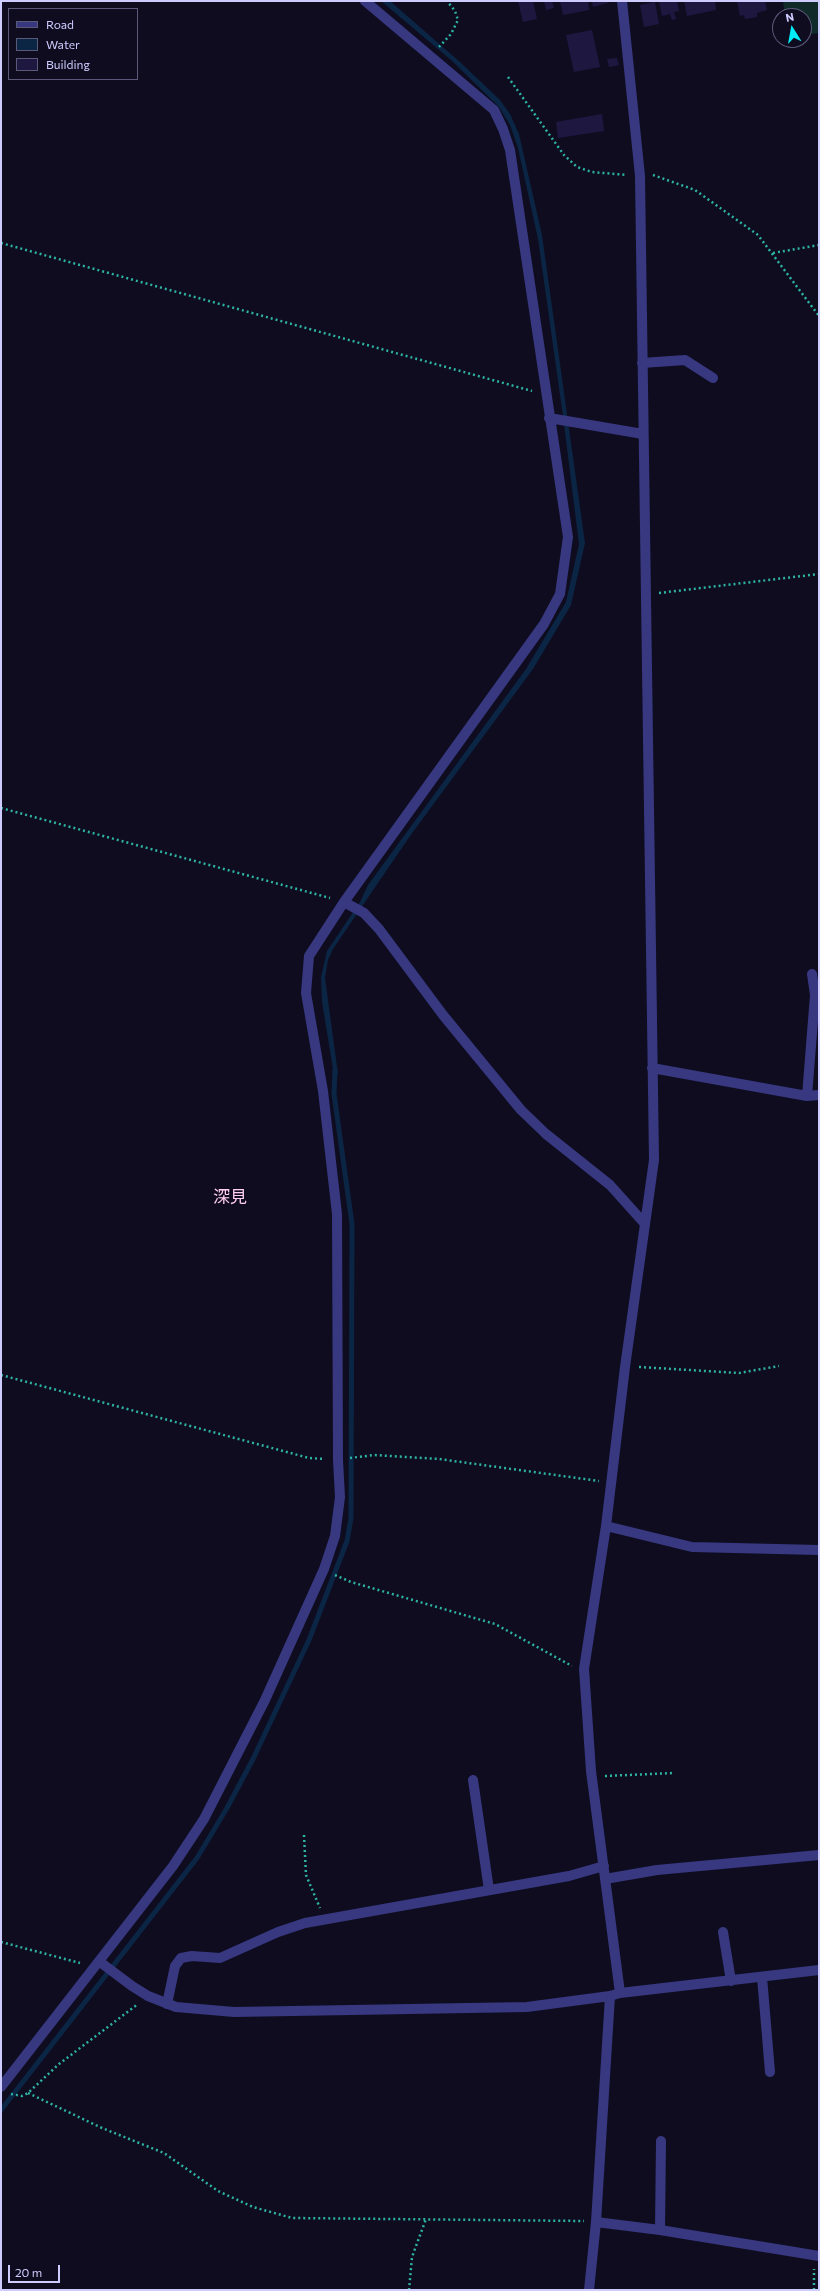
<!DOCTYPE html>
<html>
<head>
<meta charset="utf-8">
<style>
	body { margin:0 }
	#map { position:relative; width:820px; height:2291px; overflow:hidden; background:#0f0c20; font-family:Commissioner,sans-serif }
	canvas { display:block }
	.frame { position:absolute; inset:0; border:2px solid #ceccff; pointer-events:none }
	.legend { position:absolute; left:8px; top:8px; width:130px; height:72px; box-sizing:border-box; background:#0f0c20; border:1px solid #5b5979; margin:0; padding:5px 7px; list-style:none; font-size:12px; color:#ceccff }
	.legend li { display:flex; align-items:center; gap:8px; height:20px }
	.legend b { width:20px; border:1px solid #5b5979 }
	.north { position:absolute; left:772px; top:8px; width:40px; height:40px; box-sizing:border-box; background:#0f0c20; border:1px solid #5b5979; border-radius:50%; rotate:349deg; font-size:11px; font-weight:700; line-height:16px; text-align:center; color:#ceccff }
	.north::after { content:''; display:block; margin:auto; width:14px; height:18px; background:#00ecf7; clip-path:polygon(50% 0,100% 100%,50% 72%,0 100%) }
	.scale { position:absolute; left:8px; top:2265px; width:52px; height:18px; box-sizing:border-box; border:2px solid #ceccff; border-top:0; padding-left:5px; font-size:12px; line-height:14px; white-space:nowrap; color:#ceccff; -webkit-text-stroke:3px #0f0c20; paint-order:stroke }
</style>
</head>
<body>
<div id="map">
<canvas width="820" height="2291"></canvas>
<div class="frame"></div>
<ul class="legend">
<li><b style="height:5px;background:#373880"></b>Road</li>
<li><b style="height:11px;background:#0b2545"></b>Water</li>
<li><b style="height:11px;background:#1e1841"></b>Building</li>
</ul>
<div class="north">N</div>
<div class="scale">20 m</div>
</div>
<script>
const ctx = document.querySelector('canvas').getContext('2d');
ctx.lineJoin = 'round';
function fill(path, color) {
  ctx.fillStyle = color;
  ctx.fill(path, 'evenodd');
}
function toPath(rows) {
  const path = new Path2D();
  for (const r of rows) {
    path.moveTo(r[0], r[1]);
    for (let i = 2; i < r.length; i += 2) path.lineTo(r[i], r[i + 1]);
  }
  return path;
}
function strokePath(path, color, width, dash) {
  ctx.strokeStyle = color;
  ctx.lineWidth = width;
  ctx.lineCap = dash ? 'butt' : 'round';
  ctx.setLineDash(dash || []);
  ctx.stroke(path);
}
function write(font, color, halo, rows, align = 'center') {
  ctx.font = font + ' Commissioner,"Noto Sans JP",sans-serif';
  ctx.lineWidth = 3;
  ctx.setLineDash([]);
  ctx.textBaseline = 'middle';
  ctx.strokeStyle = halo;
  ctx.fillStyle = color;
  for (const [text, x, y, turn = 0] of rows) {
    ctx.save();
    ctx.translate(x, y);
    ctx.rotate((+turn || 0) * Math.PI / 180);
    ctx.textAlign = isNaN(turn) ? turn : align;
    if (halo) ctx.strokeText(text, 0, 0);
    ctx.fillText(text, 0, 0);
    ctx.restore();
  }
}
fill(toPath([
	[783,1,819,1,819,33,804,35,804,16,785,16]
]), '#0f2a28');
fill(toPath([
	[381,1,390,1,460,62,500,100,510,114,519,134,542,235,585,543,571,605,533,669,410,836,333,949,328,960,325,978,338,1074,334,1075,322,1002,321,977,327,951,360,902,368,885,526,669,566,602,579,544,563,416,538,239,518,148,510,125,499,107,451,60]
]), '#0b2545');
strokePath(toPath([
	[1,2110,197,1858,227,1808,253,1759,309,1640,347,1541,351,1518,352,1224,334,1094,335,1069]
]), '#0b2545', 5);
fill(toPath([
	[518,1,533,1,537,19,523,22],
	[544,1,552,1,554,8,546,10],
	[560,1,588,1,589,10,563,15],
	[592,1,614,1,593,7],
	[659,1,677,1,679,11,674,12,676,19,672,20,670,14,662,16],
	[684,1,715,1,716,10,687,16],
	[737,1,765,1,767,10,757,13,757,17,745,19,744,15,740,16],
	[655,2,659,24,644,27,640,5],
	[592,30,600,67,574,72,566,35],
	[617,58,619,65,609,67,607,59],
	[602,114,604,131,558,138,556,122]
]), '#1e1841');
strokePath(toPath([
	[439,47,451,34,458,20,455,11,447,1],
	[508,77,564,155,577,167,592,172,627,175],
	[653,175,695,190,758,235,819,316],
	[1,243,532,391],
	[773,253,819,245],
	[659,593,819,574],
	[1,808,330,898],
	[639,1367,739,1373,779,1366],
	[1,1375,309,1458,325,1459],
	[350,1458,374,1455,439,1459,599,1481],
	[335,1575,351,1582,495,1624,572,1666],
	[605,1776,674,1773],
	[304,1835,306,1875,320,1908],
	[1,1942,80,1963],
	[28,2093,102,2128,164,2153,218,2191,253,2207,292,2218,584,2221],
	[11,2094,22,2096,28,2093,59,2064,138,2004],
	[409,2290,412,2257,426,2219],
	[814,2290,814,2269]
]), '#2cb3a2', 2.5, [2, 3]);
strokePath(toPath([
	[642,363,685,360,713,378],
	[549,418,643,434],
	[344,902,364,913,379,929,443,1015,521,1110,546,1134,610,1185,645,1224],
	[652,1068,807,1096,819,1095],
	[807,1096,815,995,812,974],
	[606,1526,692,1547,819,1550],
	[473,1780,489,1890],
	[605,1879,657,1870,819,1855],
	[723,1932,731,1981],
	[100,1962,132,1986,148,1996,176,2007,234,2012,527,2007,610,1996,620,1993,819,1970],
	[762,1977,770,2072],
	[620,1993,591,1771,584,1669,606,1526,625,1367,654,1160,640,176,622,1],
	[167,2004,175,1966,181,1958,192,1956,220,1958,278,1932,305,1923,569,1876,604,1866],
	[1,2087,173,1866,204,1819,265,1700,324,1569,335,1536,340,1497,338,1460,337,1214,323,1091,306,993,309,956,344,902,544,624,560,594,568,537,510,150,503,129,494,110,365,1],
	[596,2222,660,2230,819,2256],
	[660,2230,661,2141],
	[589,2290,596,2222,610,1996]
]), '#373880', 10);
write('17px', '#ffcef0', '#0f0c20', [
	["深見",230,1197]
]);
</script>
</body>
</html>
